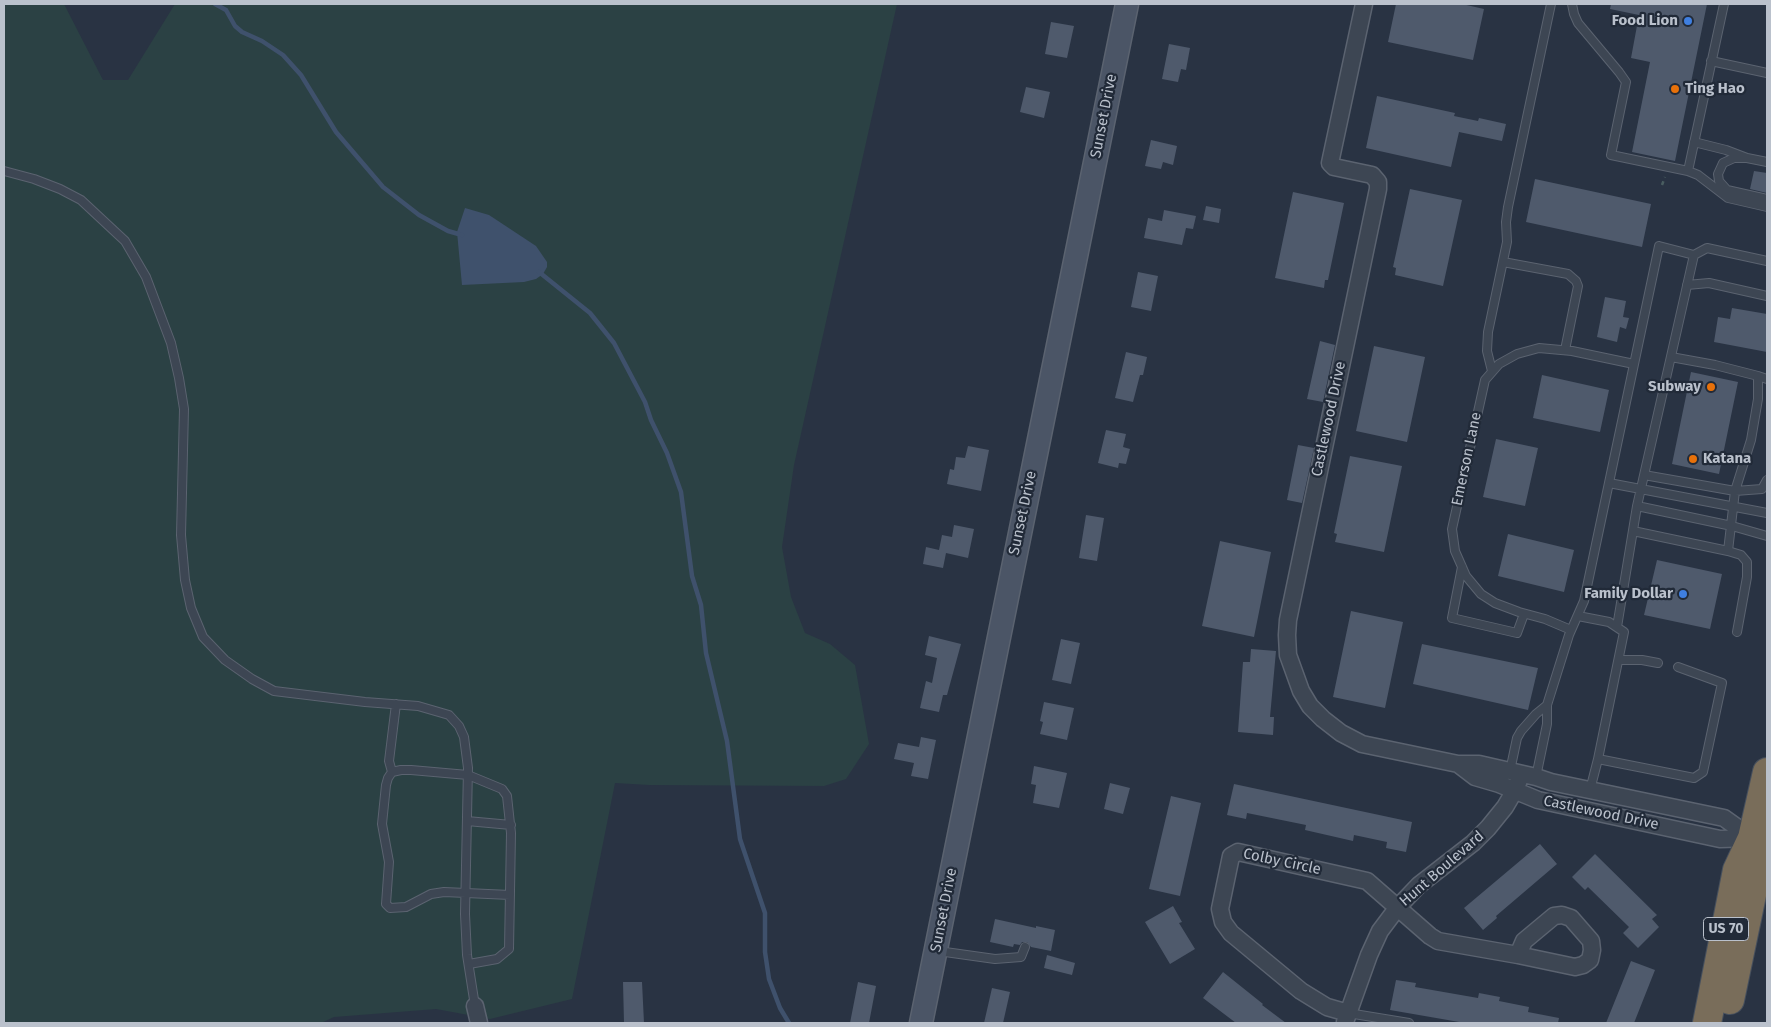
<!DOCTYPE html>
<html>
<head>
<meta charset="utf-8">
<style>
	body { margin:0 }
	#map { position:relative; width:1771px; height:1027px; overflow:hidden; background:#293343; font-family:"Fira Sans",sans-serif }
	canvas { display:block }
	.frame { position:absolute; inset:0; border:5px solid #bac1cc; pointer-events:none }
</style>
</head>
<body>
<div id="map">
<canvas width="1771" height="1027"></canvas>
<div class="frame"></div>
</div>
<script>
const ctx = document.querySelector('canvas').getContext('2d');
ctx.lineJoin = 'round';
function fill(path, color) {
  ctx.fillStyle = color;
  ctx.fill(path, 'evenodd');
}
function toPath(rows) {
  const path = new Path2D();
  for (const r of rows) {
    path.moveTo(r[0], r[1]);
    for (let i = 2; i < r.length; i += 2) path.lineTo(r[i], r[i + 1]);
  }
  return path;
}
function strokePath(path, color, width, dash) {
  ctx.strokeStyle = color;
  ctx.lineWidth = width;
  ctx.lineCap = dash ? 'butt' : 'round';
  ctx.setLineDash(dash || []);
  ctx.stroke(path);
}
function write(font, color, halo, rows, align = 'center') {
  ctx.font = font + ' "Fira Sans",sans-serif';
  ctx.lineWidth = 4.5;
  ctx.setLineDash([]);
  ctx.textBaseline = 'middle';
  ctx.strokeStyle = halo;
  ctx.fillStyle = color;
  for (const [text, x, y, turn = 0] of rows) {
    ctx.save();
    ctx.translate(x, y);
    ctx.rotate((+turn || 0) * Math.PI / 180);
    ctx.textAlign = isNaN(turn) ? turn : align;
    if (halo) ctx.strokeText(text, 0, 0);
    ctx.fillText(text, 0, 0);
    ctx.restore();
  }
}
fill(toPath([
	[4,4,64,4,103,80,128,80,175,4,897,4,794,465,782,547,791,597,805,633,830,644,855,665,869,744,846,779,824,786,649,785,615,783,572,999,490,1019,436,1009,334,1017,321,1023,4,1023]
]), '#2b4144');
fill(toPath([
	[465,208,489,215,536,246,547,262,547,267,543,274,536,279,524,282,462,285,457,232]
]), '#3f516c');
strokePath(toPath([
	[215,4,226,10,235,26,242,32,262,41,283,55,301,75,336,132,383,187,419,215,448,231,462,235],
	[539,272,590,313,614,343,645,402,651,420,667,453,681,492,692,576,701,605,706,653,727,741,740,839,765,913,765,952,769,979,780,1008,789,1023]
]), '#3f516c', 4.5);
fill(toPath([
	[1396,4,1462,4,1484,9,1473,60,1388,42],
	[1611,4,1707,4,1675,161,1632,152,1650,62,1631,58,1639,15,1610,9],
	[1051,22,1074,26,1067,58,1045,54],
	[1169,44,1190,48,1186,70,1181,69,1178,82,1162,79],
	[1026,87,1050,92,1044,118,1020,112],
	[1377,96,1455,113,1454,116,1478,121,1479,118,1506,124,1502,141,1459,132,1451,167,1366,148],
	[1151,140,1177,146,1173,165,1163,162,1161,169,1145,166],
	[1754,171,1767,173,1767,193,1750,189],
	[1535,179,1651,204,1642,247,1526,222],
	[1410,189,1462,200,1443,286,1395,275,1396,268,1393,267],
	[1293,192,1344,203,1328,280,1325,280,1324,288,1275,278],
	[1206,206,1221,209,1219,223,1203,220],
	[1164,210,1196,216,1193,229,1186,228,1182,245,1144,238,1148,218,1162,221],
	[1138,272,1158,276,1151,311,1131,307],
	[1605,297,1626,301,1623,317,1629,318,1626,329,1620,327,1617,342,1597,337],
	[1732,308,1767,314,1767,352,1714,342,1718,317,1730,319],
	[1320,341,1335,345,1323,402,1307,399],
	[1374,346,1425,357,1407,442,1356,431],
	[1126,352,1147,357,1143,375,1140,375,1133,402,1115,398],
	[1691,372,1738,382,1719,474,1672,464],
	[1542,375,1609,390,1600,432,1533,418],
	[1106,430,1126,434,1123,447,1130,449,1126,464,1119,463,1118,468,1098,463],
	[1496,439,1538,448,1525,506,1483,497],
	[1298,445,1314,448,1302,503,1287,500],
	[968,446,989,450,981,491,947,484,950,469,954,470,956,457,965,458],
	[1350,456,1402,466,1384,552,1335,542,1337,534,1334,533],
	[1086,515,1104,518,1097,561,1079,558],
	[954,525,974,529,968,558,946,553,943,568,923,564,926,547,939,550,942,535,952,537],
	[1508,534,1574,550,1564,592,1498,576],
	[1220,541,1271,552,1254,637,1202,626],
	[1657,560,1722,574,1710,629,1644,615],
	[1351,611,1403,622,1385,708,1333,697],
	[929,636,961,644,947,695,943,695,939,712,920,708,926,681,932,683,937,658,925,655],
	[1061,639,1080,643,1071,684,1052,680],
	[1422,644,1538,668,1528,710,1413,684],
	[1251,649,1276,651,1270,717,1274,717,1273,735,1238,732,1243,662,1250,662],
	[1044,702,1074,708,1067,740,1040,734,1043,722,1040,721],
	[921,737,936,740,928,779,911,776,914,763,894,759,898,743,919,747],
	[1034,766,1067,773,1059,808,1033,803,1036,785,1031,784],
	[1110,783,1130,788,1123,814,1104,809],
	[1234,784,1412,822,1406,852,1386,848,1387,842,1354,835,1353,841,1305,830,1306,825,1247,813,1246,819,1227,815],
	[1171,796,1201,803,1180,896,1149,889],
	[1540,844,1557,864,1496,916,1497,918,1483,930,1464,908],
	[1595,854,1657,915,1652,919,1659,927,1638,948,1623,933,1629,927,1588,887,1585,890,1572,877],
	[1173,906,1182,922,1179,923,1195,949,1170,964,1145,922],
	[995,919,1036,928,1036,926,1055,930,1051,951,1031,947,1027,942,1022,942,1020,945,1014,944,1013,947,990,942],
	[1047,955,1075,963,1072,975,1044,968],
	[1631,961,1655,970,1634,1023,1606,1023],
	[1223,972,1263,1004,1262,1005,1286,1023,1236,1023,1203,998],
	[1396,980,1416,983,1415,987,1478,998,1479,993,1500,997,1499,1001,1529,1007,1528,1012,1559,1018,1558,1023,1465,1023,1390,1010],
	[623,982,642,982,644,1023,624,1023],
	[858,982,876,986,869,1023,850,1023],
	[992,988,1010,992,1003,1023,984,1023]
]), '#4f5a6c');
const lane = toPath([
	[1572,4,1574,14,1578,23,1619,72,1626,82,1611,155,1688,171,1724,4],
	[1711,61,1767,73],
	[1694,142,1726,150,1747,158,1767,162],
	[1747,158,1734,158,1723,163,1718,174,1719,181,1727,190,1767,199],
	[4,171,34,179,60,189,81,200,125,241,146,277,171,343,179,378,184,409,181,535,185,580,191,608,203,637,225,660,252,679,274,691,365,702,418,706,449,715,459,726,464,737,468,768,465,914,467,955,475,1006],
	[1688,171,1698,175,1728,198,1767,207],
	[1694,255,1707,248,1767,261],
	[1503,262,1568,274,1576,281,1578,286,1565,350],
	[1687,285,1709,283,1767,296],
	[1492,371,1487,351,1488,332,1507,242,1506,222,1508,207,1551,4],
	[1758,376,1767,379],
	[1644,475,1735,491,1762,489,1767,480],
	[1609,483,1767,513],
	[1633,531,1728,551,1735,491,1751,440,1758,399,1758,376,1715,365,1671,357],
	[1728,551,1741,555,1747,562,1747,577,1737,632],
	[1462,567,1452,618,1517,633,1524,614],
	[1578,616,1609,622,1624,632,1598,759,1590,790],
	[1617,627,1637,506],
	[1571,630,1545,619,1519,612,1495,603,1481,594,1466,576,1455,551,1452,529,1485,380,1499,364,1517,354,1539,348,1572,351,1634,364],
	[1619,660,1642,660,1658,663],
	[1598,759,1694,778,1703,772,1722,683,1678,667],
	[1510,771,1517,738,1521,731,1536,714,1547,705],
	[392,772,389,761,396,704],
	[1536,777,1547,724,1547,705,1569,635,1584,601,1659,246,1694,255,1637,506,1732,526,1767,536],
	[467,821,511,825],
	[938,951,995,959,1021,957,1025,947],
	[469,964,497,959,509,949,511,833,507,796,502,789,468,775,411,770,401,770,392,772,388,778,386,785,382,824,389,862,386,904,390,908,406,907,431,894,444,892,510,895],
	[1348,1013,1409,1023]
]);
const street = toPath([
	[1364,4,1330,163,1334,167,1372,175,1378,182,1378,189,1288,620,1287,635,1288,655,1301,691,1310,706,1323,719,1341,733,1362,744,1458,764,1479,764,1536,777,1551,782,1724,818,1752,838],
	[1458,764,1475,777,1499,784,1538,800,1720,839,1752,838,1767,841],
	[475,1006,479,1023],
	[1348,1013,1327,1007,1301,991,1231,933,1223,922,1220,909,1231,856,1238,852,1367,881,1430,936,1438,941,1518,955,1575,967,1583,965,1590,960,1592,950,1591,941,1571,918,1562,915,1554,916,1524,941,1518,955],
	[1345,1022,1369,955,1380,931,1398,907,1419,885,1473,843,1488,828,1505,807,1515,790,1519,780]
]);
const secondary = toPath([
	[921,1023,1127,4]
]);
const highway = toPath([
	[1730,1000,1757,871,1752,839],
	[1707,1023,1737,870,1752,838,1767,772]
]);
strokePath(lane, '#5b6370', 10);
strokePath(street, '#5b6370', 19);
strokePath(secondary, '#5b6370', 25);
strokePath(highway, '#47505d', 30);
strokePath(toPath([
	[1662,185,1665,177]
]), '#495d60', 2.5, [4, 4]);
strokePath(lane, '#3d4653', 8);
strokePath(street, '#3d4653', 16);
strokePath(secondary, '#4b5566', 22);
strokePath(highway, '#796d5a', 28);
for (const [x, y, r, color] of [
	[1688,21,5,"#3f7fe0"],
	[1675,89,5,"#e8710a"],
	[1711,387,5,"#e8710a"],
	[1693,459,5,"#e8710a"],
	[1683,594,5,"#3f7fe0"]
]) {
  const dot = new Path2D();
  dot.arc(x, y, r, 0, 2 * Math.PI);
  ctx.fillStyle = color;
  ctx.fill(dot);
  strokePath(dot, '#212a38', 2);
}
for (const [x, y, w] of [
	[1726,929,45]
]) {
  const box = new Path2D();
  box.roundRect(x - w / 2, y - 11.5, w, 23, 4);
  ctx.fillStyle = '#212a38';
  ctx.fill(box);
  strokePath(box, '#bac1cc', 1);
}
write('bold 14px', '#bac1cc', null, [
	["US 70",1726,929]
]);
write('bold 15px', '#bac1cc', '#212a38', [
	["Food Lion",1678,21],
	["Ting Hao",1685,89,"left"],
	["Subway",1701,387],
	["Katana",1703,459,"left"],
	["Family Dollar",1673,594]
], 'right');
write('15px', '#bac1cc', '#212a38', [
	["Sunset Drive",1104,116,-79],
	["Castlewood Drive",1329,419,-78],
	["Emerson Lane",1467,459,-78],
	["Sunset Drive",1023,513,-78],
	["Castlewood Drive",1601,813,12],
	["Colby Circle",1282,862,12],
	["Hunt Boulevard",1442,869,-41],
	["Sunset Drive",944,910,-79]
]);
</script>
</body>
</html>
